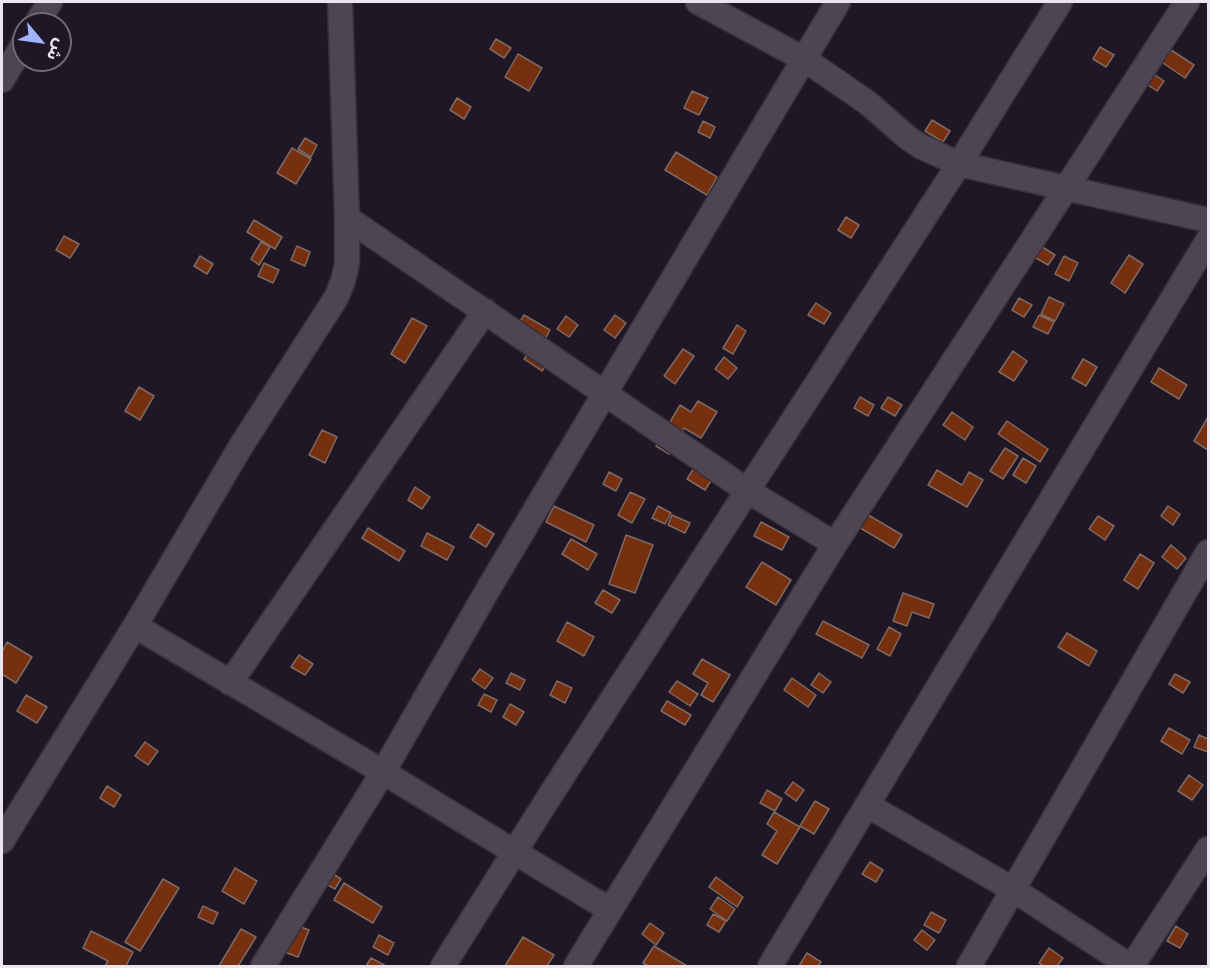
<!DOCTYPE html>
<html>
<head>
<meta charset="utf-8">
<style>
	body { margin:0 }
	#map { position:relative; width:1210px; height:968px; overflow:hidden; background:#1f1725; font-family:Bitter,"Noto Sans Arabic",serif }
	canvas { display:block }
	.frame { position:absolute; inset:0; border:3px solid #eae5ee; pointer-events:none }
	.north { position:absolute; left:12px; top:12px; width:60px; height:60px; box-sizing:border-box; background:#1f1725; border:2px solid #706975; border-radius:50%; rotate:119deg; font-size:16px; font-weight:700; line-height:24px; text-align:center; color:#eae5ee }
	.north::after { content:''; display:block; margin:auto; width:21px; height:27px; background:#9fb3fd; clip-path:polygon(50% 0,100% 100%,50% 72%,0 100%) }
</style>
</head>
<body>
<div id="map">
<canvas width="1210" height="968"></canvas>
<div class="frame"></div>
<div class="north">ش</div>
</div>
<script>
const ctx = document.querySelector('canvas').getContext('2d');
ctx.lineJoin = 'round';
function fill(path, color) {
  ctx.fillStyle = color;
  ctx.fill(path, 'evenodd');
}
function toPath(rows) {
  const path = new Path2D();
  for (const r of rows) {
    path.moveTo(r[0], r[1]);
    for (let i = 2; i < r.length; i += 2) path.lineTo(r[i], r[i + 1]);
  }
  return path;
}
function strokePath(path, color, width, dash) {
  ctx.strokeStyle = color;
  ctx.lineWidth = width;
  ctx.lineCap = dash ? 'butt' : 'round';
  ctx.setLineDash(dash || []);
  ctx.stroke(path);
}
const building = toPath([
	[496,39,511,48,504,58,490,49,496,39],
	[1100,47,1114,55,1106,67,1093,59,1100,47],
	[1168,48,1194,65,1185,78,1160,61,1168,48],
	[518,54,542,68,529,91,505,77,518,54],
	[1152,73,1164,81,1157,91,1145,83,1152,73],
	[692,91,708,98,699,115,684,108,692,91],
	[457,98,471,107,464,119,450,110,457,98],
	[932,120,950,131,943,142,925,131,932,120],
	[703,121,715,127,710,138,698,132,703,121],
	[305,138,317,145,311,157,298,149,305,138],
	[292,148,311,159,296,184,277,173,292,148],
	[676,152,717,177,707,195,665,170,676,152],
	[846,217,859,225,851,238,838,230,846,217],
	[254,220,282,237,275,249,247,232,254,220],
	[64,236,79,244,70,258,56,250,64,236],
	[1033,241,1055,255,1048,265,1026,252,1033,241],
	[261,242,270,247,259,265,251,259,261,242],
	[297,246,310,252,305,266,291,260,297,246],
	[1129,255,1143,264,1125,293,1111,283,1129,255],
	[200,256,213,264,207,274,194,266,200,256],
	[1064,256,1078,263,1069,281,1055,274,1064,256],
	[264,263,279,270,273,283,258,276,264,263],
	[1049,297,1064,304,1055,321,1041,314,1049,297],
	[1019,298,1032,305,1024,317,1012,310,1019,298],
	[816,303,831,313,824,324,808,315,816,303],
	[524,315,550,330,544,341,518,325,524,315],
	[615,315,626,323,615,338,604,330,615,315],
	[1039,315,1054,322,1048,334,1033,327,1039,315],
	[566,316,578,325,569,337,557,329,566,316],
	[412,318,427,326,405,363,391,354,412,318],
	[737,325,746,331,733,354,723,348,737,325],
	[532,348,549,361,542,371,524,359,532,348],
	[683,349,694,356,675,384,664,376,683,349],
	[1013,351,1027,361,1014,381,999,372,1013,351],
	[724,357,737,368,728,379,715,369,724,357],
	[1083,359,1097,367,1086,386,1072,378,1083,359],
	[1159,368,1187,385,1179,399,1151,382,1159,368],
	[139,387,154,396,140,420,125,411,139,387],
	[860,397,874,405,868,416,854,408,860,397],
	[888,397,902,405,895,416,881,408,888,397],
	[698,401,717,412,701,438,684,428,669,454,656,446,680,405,691,412,698,401],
	[952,412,973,427,965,440,943,425,952,412],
	[1208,417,1208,450,1194,441,1208,417],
	[1007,421,1048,449,1040,462,998,434,1007,421],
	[322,430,337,437,325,463,309,455,322,430],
	[1005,448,1018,456,1003,479,990,471,1005,448],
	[1023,458,1036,466,1026,483,1013,475,1023,458],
	[694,468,712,479,705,490,687,479,694,468],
	[937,470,962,485,969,472,983,480,967,507,928,485,937,470],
	[609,472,622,479,616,491,603,484,609,472],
	[415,487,430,497,422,509,408,500,415,487],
	[630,492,645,499,632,523,618,515,630,492],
	[554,506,594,525,586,542,546,522,554,506],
	[658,506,671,513,665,524,652,518,658,506],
	[1168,506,1180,514,1173,525,1161,516,1168,506],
	[865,513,902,535,894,548,857,526,865,513],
	[672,515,690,523,685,533,668,525,672,515],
	[1098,516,1114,526,1105,540,1089,529,1098,516],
	[761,522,789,537,782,550,754,536,761,522],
	[478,524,494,534,486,547,470,537,478,524],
	[368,528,405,551,399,561,362,538,368,528],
	[427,533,454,547,447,560,421,546,427,533],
	[626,535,653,545,635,593,609,584,626,535],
	[571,539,597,554,588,570,562,554,571,539],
	[1171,545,1186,558,1177,569,1162,557,1171,545],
	[1140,554,1154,563,1138,589,1124,580,1140,554],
	[762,562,791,580,776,605,746,587,762,562],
	[603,590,620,600,612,613,595,603,603,590],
	[903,593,934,604,929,618,912,612,907,626,893,621,903,593],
	[823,621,869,645,862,658,816,634,823,621],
	[567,622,594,637,584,656,557,641,567,622],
	[889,627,901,634,890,656,877,649,889,627],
	[1067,633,1097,651,1089,666,1058,647,1067,633],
	[7,642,32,657,16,683,2,674,2,652,7,642],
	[299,655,313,664,305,675,291,667,299,655],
	[702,659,730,675,713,702,701,695,708,683,693,674,702,659],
	[480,669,493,678,485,689,472,680,480,669],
	[511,673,525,680,520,690,506,683,511,673],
	[819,673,831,682,823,693,811,685,819,673],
	[1175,674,1190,682,1183,693,1169,684,1175,674],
	[792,678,816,695,808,707,784,690,792,678],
	[557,681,572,688,565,703,550,695,557,681],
	[677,681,698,694,690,706,669,692,677,681],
	[484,694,497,700,491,712,478,705,484,694],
	[26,695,47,707,37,723,17,711,26,695],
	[667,701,691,715,685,725,661,711,667,701],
	[510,704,524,712,516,725,503,717,510,704],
	[1169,728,1190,740,1182,754,1161,741,1169,728],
	[1199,735,1208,739,1208,752,1194,747,1199,735],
	[145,742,158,751,148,765,135,756,145,742],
	[1189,775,1203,785,1192,800,1178,791,1189,775],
	[793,782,804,790,796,801,785,793,793,782],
	[107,786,121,795,114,807,100,798,107,786],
	[767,790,782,799,775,811,760,803,767,790],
	[815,801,829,809,814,834,800,826,815,801],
	[774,812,800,827,777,864,762,855,777,831,767,824,774,812],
	[870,862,883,870,876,882,862,874,870,862],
	[235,868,257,881,244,904,222,891,235,868],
	[327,870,341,879,335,889,321,881,327,870],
	[716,877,743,897,737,907,709,887,716,877],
	[163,879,179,888,140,951,125,942,163,879],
	[344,883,382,907,373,923,334,900,344,883],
	[718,897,735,909,727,921,710,909,718,897],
	[203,906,218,913,213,924,198,917,203,906],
	[931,912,946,920,939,933,924,925,931,912],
	[713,914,726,921,719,932,707,925,713,914],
	[650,923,664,933,656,945,642,934,650,923],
	[293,924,309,930,298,957,282,951,293,924],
	[1176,926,1188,934,1180,948,1167,941,1176,926],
	[241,929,256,937,238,966,219,966,241,929],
	[922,930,935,940,927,950,914,940,922,930],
	[91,931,133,952,126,966,105,966,108,961,83,948,91,931],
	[379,935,394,943,388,955,373,947,379,935],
	[523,937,554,955,547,966,505,966,523,937],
	[654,946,687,966,649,966,643,963,654,946],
	[1049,948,1063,958,1057,966,1044,966,1039,963,1049,948],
	[807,953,821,962,818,966,799,966,807,953],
	[371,958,386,966,366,966,371,958]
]);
fill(building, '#763010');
strokePath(building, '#7e6a62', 1.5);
const minor = toPath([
	[698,2,804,59,868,103,907,137,920,146,959,164,1208,220],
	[36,24,50,2],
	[2,80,24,43],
	[347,218,748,491,835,544],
	[135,626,383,772,610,910],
	[230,683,485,311],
	[867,805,1014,890,1130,966],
	[2,841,135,626,241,446,336,298,343,281,347,264,347,218,340,2],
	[263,966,383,772,490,586,838,2],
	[443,966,551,794,959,164,1060,2],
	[576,966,835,544,1187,2],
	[770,966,1208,240],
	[969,966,1208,552],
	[1132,966,1208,849]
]);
strokePath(minor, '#36303a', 27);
strokePath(minor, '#4d4454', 24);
</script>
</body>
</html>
